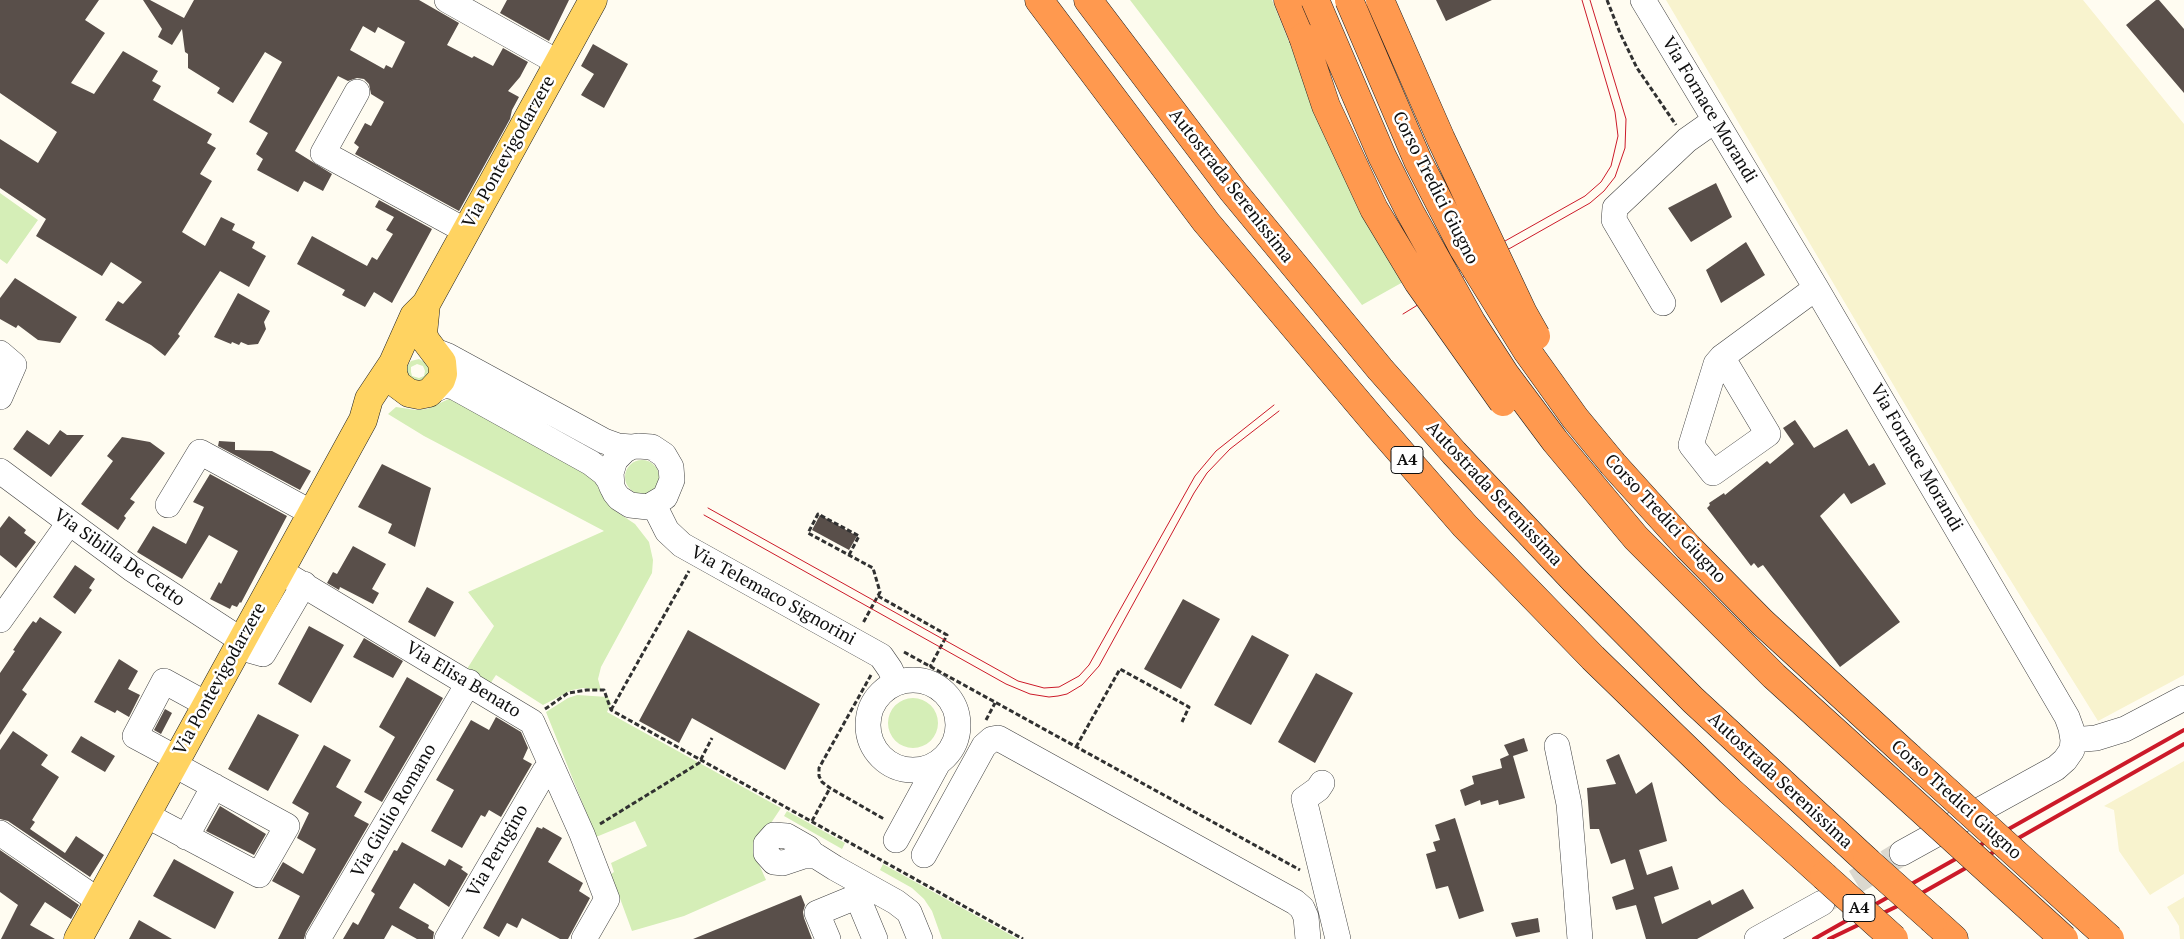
<!DOCTYPE html>
<html>
<head>
<meta charset="utf-8">
<style>
	body { margin:0 }
	canvas { display:block; background:#fffcf1 }
</style>
</head>
<body>
<canvas width="2184" height="939"></canvas>
<script>
const ctx = document.querySelector('canvas').getContext('2d');
ctx.lineJoin = 'round';
function fill(path, color) {
  ctx.fillStyle = color;
  ctx.fill(path, 'evenodd');
}
function toPath(rows) {
  const path = new Path2D();
  for (const r of rows) {
    if (r.length === 3) {
      path.moveTo(r[0] + r[2], r[1]);
      path.arc(r[0], r[1], r[2], 0, 2 * Math.PI);
      continue;
    }
    path.moveTo(r[0], r[1]);
    for (let i = 2; i < r.length; i += 2) path.lineTo(r[i], r[i + 1]);
  }
  return path;
}
function strokePath(path, color, width, dash) {
  ctx.strokeStyle = color;
  ctx.lineWidth = width;
  ctx.lineCap = dash ? 'butt' : 'round';
  ctx.setLineDash(dash || []);
  ctx.stroke(path);
}
function write(font, color, halo, rows, align = 'center') {
  ctx.font = font + ' "PT Serif",serif';
  ctx.lineWidth = 5;
  ctx.setLineDash([]);
  ctx.textBaseline = 'middle';
  ctx.strokeStyle = halo;
  ctx.fillStyle = color;
  for (const [text, x, y, turn = 0] of rows) {
    ctx.save();
    ctx.translate(x, y);
    ctx.rotate((+turn || 0) * Math.PI / 180);
    ctx.textAlign = isNaN(turn) ? turn : align;
    if (halo) ctx.strokeText(text, 0, 0);
    ctx.fillText(text, 0, 0);
    ctx.restore();
  }
}
fill(toPath([
	[1666,0,2083,0,2184,124,2184,675,2098,721,1975,523],
	[2184,761,2184,874,2150,895,2119,851,2114,810,2104,806],
	[2184,897,2184,939,2180,939,2179,926,2167,907]
]), '#f8f3ce');
fill(toPath([
	[1130,0,1272,0,1328,138,1403,282,1362,305],
	[0,193,38,220,7,264,0,259],
	[419,359,426,363,429,369,429,373,420,383,407,376,406,368,411,361],
	[417,364,423,366,425,371,424,376,419,378,412,376,411,372,411,367],
	[451,398,582,470,593,479,611,508,635,524,649,542,653,560,652,573,601,667,598,679,601,690,583,688,572,690,543,705,496,675,490,684,467,669,494,626,468,592,604,531,424,436,388,414,396,407,416,410,427,409],
	[642,477,17],
	[577,695,608,697,611,703,607,712,781,808,769,826,758,862,766,880,684,916,632,931,611,874,614,872,611,863,647,846,635,821,596,837,546,712,568,698],
	[913,723,25],
	[787,811,845,843,842,849,784,816],
	[883,864,1018,939,942,939,932,911,924,899,912,888,880,870]
]), '#d5eeb7');
fill(toPath([
	[0,0,99,0,85,20,105,33,71,83,94,94,123,51,158,71,152,81,161,86,153,100,212,134,207,143,216,148,200,174,212,181,182,232,205,246,221,217,235,224,232,230,255,242,252,248,266,256,249,287,220,271,178,334,180,336,165,356,151,345,105,320,118,301,123,304,142,282,111,262,102,276,36,236,46,219,0,188,0,139,38,163,57,132,0,93],
	[143,0,150,0,184,18,194,0,419,0,459,23,447,45,472,58,474,56,493,66,503,48,528,62,520,77,508,91,519,97,512,110,510,119,459,211,355,154,359,147,354,143,365,123,371,126,384,102,371,94,369,84,364,79,357,78,348,81,338,76,295,151,332,174,323,191,304,181,298,192,257,170,263,159,256,154,268,133,249,122,282,62,265,52,233,103,217,93,220,88,188,68,188,54,185,52,182,29,172,45,158,37,162,29],
	[363,26,375,33,378,27,405,42,392,68,386,65,384,69,350,50],
	[507,0,569,0,549,41,500,13],
	[1436,0,1492,0,1446,21],
	[2156,0,2159,0,2184,29,2184,93,2126,25],
	[593,44,628,64,604,108,581,95,594,74,581,66],
	[1716,183,1732,217,1691,242,1668,208],
	[379,200,432,229,392,303,374,292,365,307,342,295,345,290,297,264,312,236,367,266,372,257,377,260,393,234,386,230,394,217,375,207],
	[1746,242,1765,275,1721,303,1706,270],
	[15,278,77,317,60,343,38,340,18,325,16,328,0,319,0,298],
	[238,293,270,311,264,322,266,329,258,344,248,345,241,342,239,345,232,342,231,344,214,337],
	[1795,420,1814,448,1847,429,1869,466,1874,463,1886,484,1851,504,1844,493,1820,516,1900,622,1840,667,1763,565,1758,568,1754,563,1751,566,1707,508,1710,505,1709,503,1724,493,1725,495,1767,461,1770,464,1794,444,1783,428],
	[27,430,49,445,60,430,67,435,84,435,51,477,13,449],
	[122,437,150,442,165,453,130,499,135,502,124,516,126,518,118,530,81,504,113,461,107,456],
	[219,441,235,442,235,450,272,451,311,471,300,490,218,446],
	[382,464,431,488,415,547,388,533,392,524,358,507],
	[210,474,287,516,241,603,240,602,237,607,232,605,230,609,210,599,219,582,221,584,238,551,209,535,182,579,137,552,153,526,186,544,204,507,193,502],
	[820,515,857,536,849,550,812,530],
	[9,516,26,530,24,533,36,542,16,568,0,555,0,528],
	[353,546,386,564,372,589,379,593,373,604,340,587,339,590,327,583,333,572,337,574],
	[75,565,95,579,89,588,92,590,75,614,53,597],
	[427,587,454,602,435,637,408,622],
	[1183,599,1220,619,1181,689,1144,669],
	[40,617,62,632,22,690,27,694,0,735,0,673,15,651,13,650,25,632,33,621,36,623],
	[309,626,344,645,311,703,278,684],
	[688,630,820,704,785,770,692,718,679,743,639,721],
	[1252,635,1289,655,1251,725,1214,705],
	[364,638,403,661,393,678,353,657],
	[119,659,138,671,128,689,140,695,129,717,117,710,115,713,94,702],
	[1316,673,1353,693,1315,763,1278,742],
	[407,677,443,698,382,802,364,792,395,737,379,727],
	[165,709,172,713,161,734,154,730],
	[258,714,299,735,268,791,228,769],
	[496,717,521,732,528,748,523,759,532,764,501,817,489,810,485,817,481,815,462,848,431,831,454,790,436,780,471,720,489,730],
	[13,731,48,755,41,765,59,777,32,820,35,822,30,829,65,853,76,836,104,855,90,877,8,821,0,819,0,750],
	[81,736,115,756,105,772,71,752],
	[1524,738,1528,751,1513,756,1525,798,1499,805,1498,800,1481,805,1480,800,1465,806,1460,790,1474,784,1472,776,1502,768,1500,759,1509,755,1504,745],
	[324,745,351,760,336,787,362,802,354,816,369,824,306,932,304,939,278,939,300,896,272,881,283,862,303,874,316,849,297,838,309,813,292,803],
	[1619,754,1636,794,1652,782,1667,841,1639,850,1647,875,1672,866,1679,889,1654,897,1662,924,1710,900,1712,905,1743,889,1754,908,1697,939,1646,939,1636,905,1616,910,1612,897,1634,889,1625,859,1611,864,1599,829,1590,829,1587,788,1616,784,1606,760],
	[220,806,266,834,254,855,206,831],
	[1455,818,1484,911,1459,919,1448,886,1436,889,1426,854,1436,851,1433,842,1440,840,1435,825],
	[537,827,542,829,543,827,562,838,548,862,583,883,579,891,590,898,568,939,560,939,522,918,517,928,507,923,499,937,483,928],
	[402,842,445,866,449,859,463,867,461,869,468,874,449,907,414,883,399,908,429,925,428,928,434,932,433,939,417,939,392,925,384,939,343,939,353,922,358,925,375,894,371,891,394,850,397,851],
	[0,850,79,905,71,919,45,902,30,925,55,939,1,939,18,905,0,892],
	[174,859,234,892,215,929,153,896],
	[801,895,805,905,803,912,804,918,812,939,693,939],
	[1538,918,1540,932,1516,937,1511,923],
	[139,920,172,939,129,939]
]), '#594f4a');
strokePath(toPath([
	[1824,901,1902,853]
]), '#dbd8cf', 25, [25, 12]);
const minor = toPath([
	[447,0,559,63],
	[1643,0,1816,288,2067,717,2071,728,2073,740,2072,750,2065,760,2056,768,1902,853],
	[357,92,323,153,466,231],
	[1663,303,1614,220,1615,208,1687,140,1714,121],
	[435,351,448,356,604,441,618,446,631,447],
	[0,353,14,365,0,397],
	[1722,357,1768,434,1713,473,1691,445,1716,364,1722,357,1816,288],
	[434,390,445,385,454,387,591,463,604,473,609,480,612,487,615,493,619,498,630,505,648,507,665,497,672,480,671,467,664,455,652,447,638,446,631,447,625,450,615,460,611,473,612,487],
	[0,471,132,569,241,640],
	[168,505,200,452,312,513],
	[654,505,667,531,682,545,881,656,890,669,896,682],
	[280,571,532,722,582,834,607,899,584,939],
	[0,620,69,523],
	[238,647,263,654,304,584],
	[913,725,45],
	[2073,740,2096,738,2125,729,2184,698],
	[1557,746,1569,804,1580,939],
	[176,758,135,736,164,681,206,704],
	[1322,783,1318,789,1304,799,1338,939],
	[146,815,259,875,287,826,173,764],
	[0,833,99,901],
	[186,837,214,786],
	[896,840,938,763],
	[924,855,984,746,992,739,998,738,1295,902,1302,908,1306,917,1308,939],
	[816,856,804,856,783,863,774,862,766,853,766,844,774,835,787,836,808,848,814,856,816,856,835,868,896,902,909,912,920,939],
	[318,939,469,682],
	[447,939,545,771,552,767],
	[828,939,817,913,851,899,860,903,875,939],
	[1757,939,1822,903]
]);
const major = toPath([
	[393,363,393,374,397,384,409,393,419,395,429,393,441,380,443,374,442,362,426,341,423,334,426,304],
	[78,939,363,420,369,399,393,363,414,316,426,304,593,0]
]);
const highway = toPath([
	[1039,0,1206,222,1378,426,1465,526,1593,658,1730,791,1824,876],
	[1088,0,1232,190,1380,369,1454,453,1574,580,1693,700,1867,861],
	[1288,0,1303,37],
	[1613,464,1688,547,1762,622,1909,757],
	[1933,920,1954,939]
]);
strokePath(minor, '#424242', 26);
strokePath(major, '#202020', 29);
strokePath(highway, '#202020', 29);
strokePath(toPath([
	[1607,0,1620,33,1637,68,1676,125],
	[849,555,859,536,818,514,808,533,873,568,880,592,863,623],
	[878,596,947,635,930,667],
	[904,652,1300,870],
	[871,675,819,768,819,776,822,782,830,788,884,819],
	[545,709,568,693,587,690,604,690,611,710,1023,939],
	[611,710,689,571],
	[986,720,995,703],
	[1076,747,1120,669,1189,707,1182,722],
	[812,821,830,788],
	[600,824,699,763,712,738]
]), '#313131', 3, [5, 2.5]);
strokePath(minor, '#fff', 25);
strokePath(major, '#ffd361', 28);
strokePath(highway, '#ff994f', 28);
strokePath(toPath([
	[1439,283,1505,241,1585,196,1601,182,1611,166,1618,136,1615,112,1582,0],
	[1403,314,1507,250,1590,203,1604,191,1615,177,1625,148,1626,119,1590,0],
	[708,508,1018,681,1044,688,1059,687,1079,676,1089,665,1195,476,1216,451,1274,405],
	[704,515,1006,684,1030,694,1049,697,1058,696,1067,694,1082,685,1099,666,1194,493,1207,473,1230,449,1279,411]
]), '#cc1a29', 1);
strokePath(toPath([
	[1814,939,2184,730],
	[1829,939,1906,902,2184,744]
]), '#cc1a29', 4);
const highwayBridge = toPath([
	[1315,0,1382,156,1410,212,1472,323,1505,374,1555,441,1636,538,1774,676,2064,939],
	[1349,0,1418,161,1463,248,1527,351,1575,418,1613,464],
	[1380,0,1441,139,1523,313,1536,336],
	[1303,37,1326,106,1374,209,1418,282,1503,402],
	[1909,757,2110,939],
	[1867,861,1933,920],
	[1824,876,1894,939]
]);
strokePath(highwayBridge, '#202020', 29, []);
strokePath(highwayBridge, '#ff994f', 28);
for (const [x, y, w] of [
	[1407,460,32],
	[1859,908,32]
]) {
  const box = new Path2D();
  box.roundRect(x - w / 2, y - 13.5, w, 27, 4);
  ctx.fillStyle = '#fff';
  ctx.fill(box);
  strokePath(box, '#0f0f0f', 1);
}
write('bold 16px', '#0f0f0f', null, [
	["A4",1407,460],
	["A4",1859,908]
]);
write('18px', '#0f0f0f', '#fff', [
	["Via Fornace Morandi",1709,110,59],
	["Via Pontevigodarzere",509,152,-61],
	["Autostrada Serenissima",1231,186,52],
	["Corso Tredici Giugno",1435,188,63],
	["Via Fornace Morandi",1916,458,60],
	["Autostrada Serenissima",1494,494,47],
	["Corso Tredici Giugno",1665,519,47],
	["Via Sibilla De Cetto",119,558,35],
	["Via Telemaco Signorini",773,596,29],
	["Via Pontevigodarzere",220,679,-61],
	["Via Elisa Benato",463,680,31],
	["Autostrada Serenissima",1780,781,43],
	["Corso Tredici Giugno",1956,800,42],
	["Via Giulio Romano",394,811,-60],
	["Via Perugino",498,851,-60]
]);
</script>
</body>
</html>
